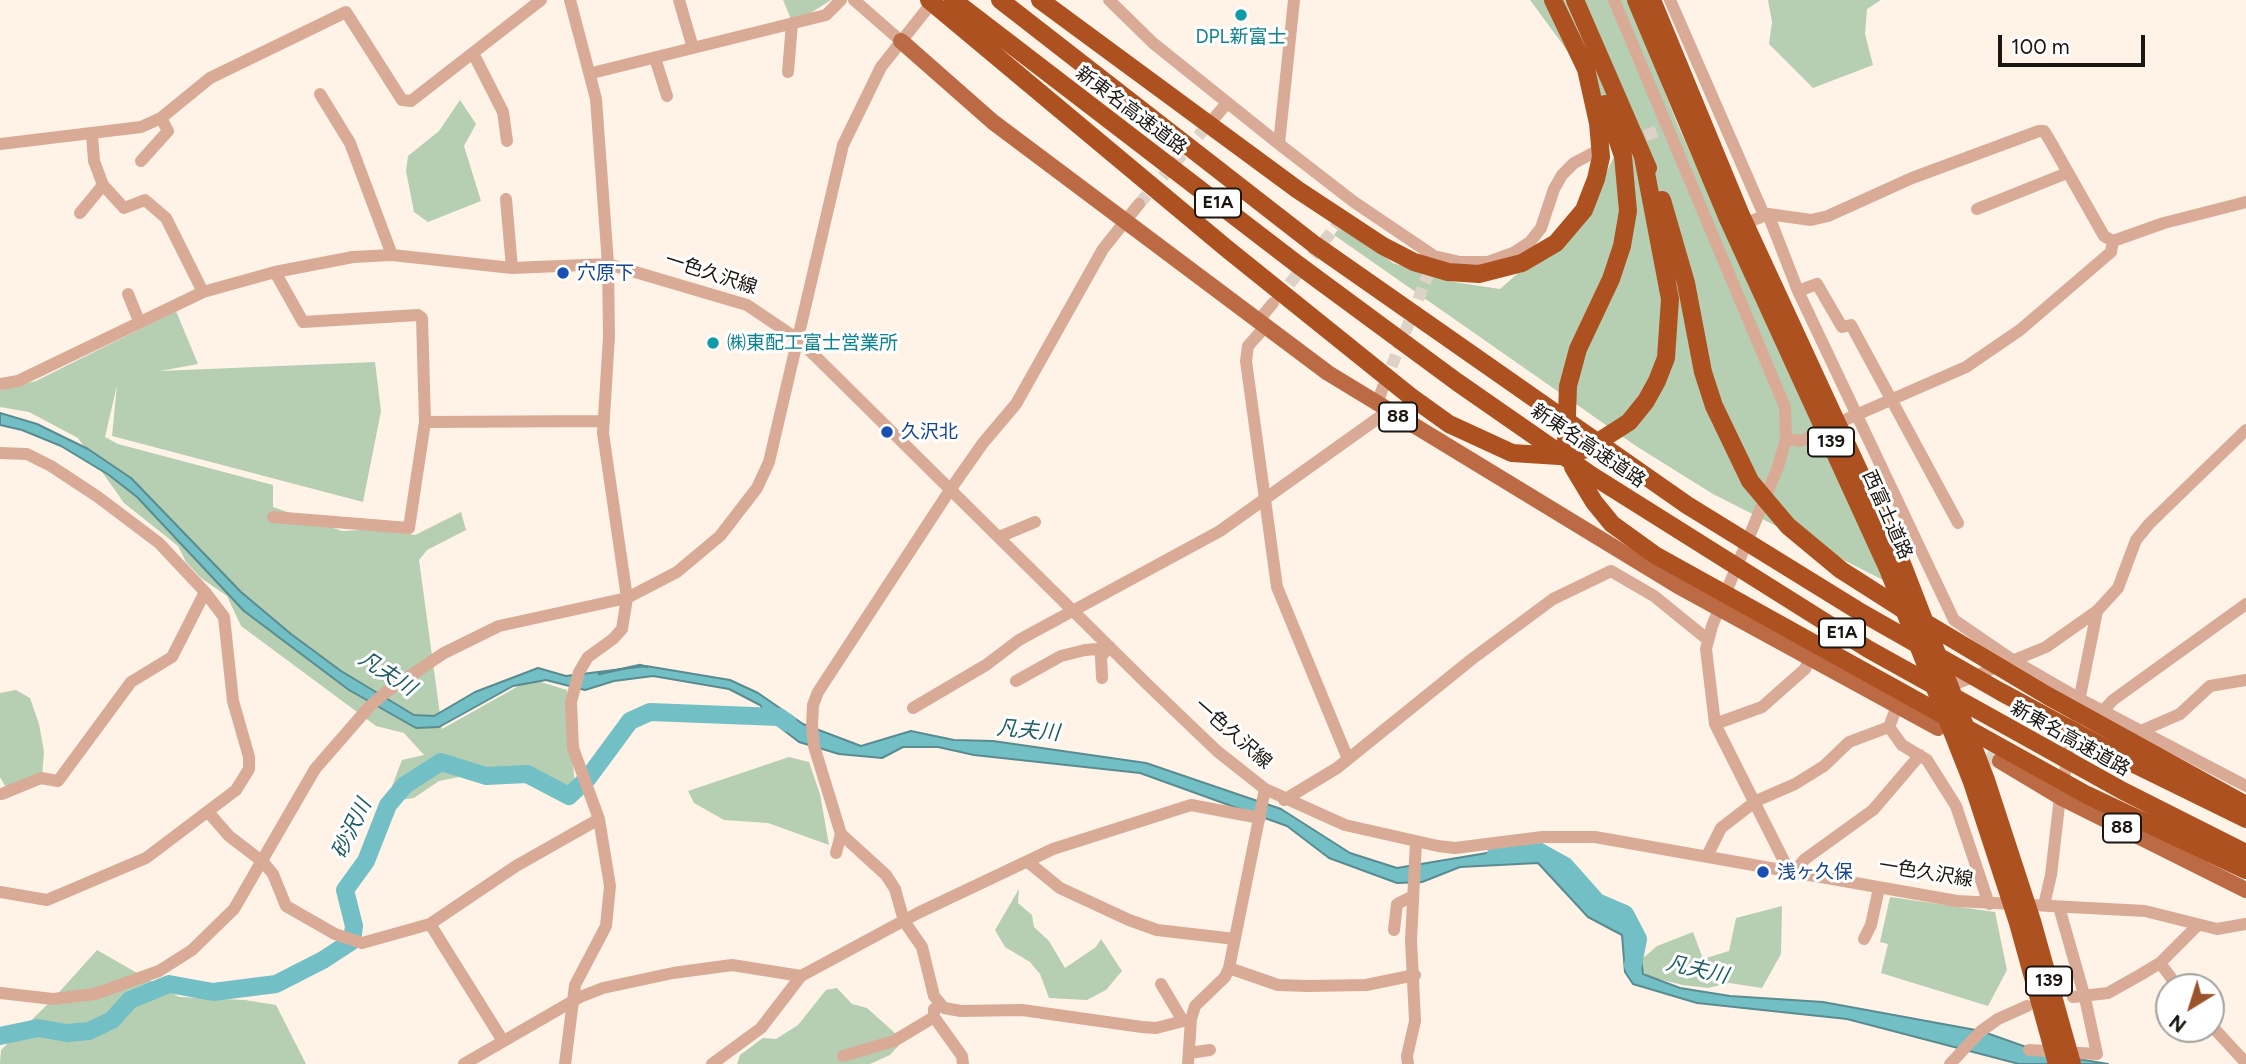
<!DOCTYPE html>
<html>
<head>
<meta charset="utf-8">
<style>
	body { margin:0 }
	#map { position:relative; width:2246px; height:1064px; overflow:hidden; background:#fff3e8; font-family:Figtree,sans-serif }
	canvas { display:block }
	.north { position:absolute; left:2155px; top:973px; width:70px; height:70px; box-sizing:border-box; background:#fff; border:2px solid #a3a2a0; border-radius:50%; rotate:218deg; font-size:19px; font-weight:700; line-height:28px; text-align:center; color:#1a1612 }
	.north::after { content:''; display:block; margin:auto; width:24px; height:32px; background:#9a542b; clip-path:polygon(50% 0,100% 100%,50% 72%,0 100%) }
	.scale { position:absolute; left:1998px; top:35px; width:147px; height:32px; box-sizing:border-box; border:4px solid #1a1612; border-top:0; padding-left:9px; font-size:21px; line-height:24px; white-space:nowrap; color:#1a1612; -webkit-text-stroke:5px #fff; paint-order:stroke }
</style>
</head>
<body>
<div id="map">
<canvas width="2246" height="1064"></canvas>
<div class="north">N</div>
<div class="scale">100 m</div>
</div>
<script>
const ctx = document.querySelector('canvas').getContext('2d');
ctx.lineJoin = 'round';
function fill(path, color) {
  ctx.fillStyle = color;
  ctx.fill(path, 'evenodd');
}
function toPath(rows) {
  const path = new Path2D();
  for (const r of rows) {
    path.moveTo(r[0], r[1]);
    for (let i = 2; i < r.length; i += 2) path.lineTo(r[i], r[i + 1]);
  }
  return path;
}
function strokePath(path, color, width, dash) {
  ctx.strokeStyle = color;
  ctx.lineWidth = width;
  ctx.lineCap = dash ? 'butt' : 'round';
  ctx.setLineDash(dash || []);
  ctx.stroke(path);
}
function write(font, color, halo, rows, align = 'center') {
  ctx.font = font + ' Figtree,"Noto Sans JP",sans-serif';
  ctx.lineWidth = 6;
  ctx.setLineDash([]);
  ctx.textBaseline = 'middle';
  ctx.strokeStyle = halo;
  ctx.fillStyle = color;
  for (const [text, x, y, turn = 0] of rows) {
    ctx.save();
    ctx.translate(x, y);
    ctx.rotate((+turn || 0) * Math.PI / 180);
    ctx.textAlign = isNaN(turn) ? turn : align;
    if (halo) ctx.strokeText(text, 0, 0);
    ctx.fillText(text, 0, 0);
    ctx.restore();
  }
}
fill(toPath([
	[783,0,831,0,809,14,791,19],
	[1530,0,1628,0,1677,123,1758,306,1783,353,1885,581,1713,494,1636,446,1334,235,1342,224,1393,263,1454,282,1500,289,1587,213,1618,148,1575,61],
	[1768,0,1881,0,1867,9,1865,34,1873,65,1813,88,1769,44,1772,22],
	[460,100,476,124,464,146,481,201,428,222,414,212,406,171,408,156,439,131],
	[176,311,198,364,160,371,375,362,381,411,363,502,112,436,117,385,105,437,118,444,273,485,273,507,342,531,382,529,415,535,461,512,466,530,427,550,419,560,442,729,531,679,567,690,575,787,559,795,540,775,479,773,439,781,414,798,386,802,402,760,424,755,404,733,376,726,241,626,227,596,201,578,186,562,178,546,124,503,78,438,29,412,0,407,0,390,36,381],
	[16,690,30,698,39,724,44,752,42,776,6,788,0,777,0,693],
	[789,757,809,762,820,794,829,845,768,823,724,820,694,803,688,791],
	[1019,889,1018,903,1032,915,1034,927,1049,941,1065,968,1096,947,1101,939,1122,971,1106,990,1087,1000,1049,998,1040,974,1030,962,1005,947,995,930],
	[1890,897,1995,912,2007,970,1988,1006,1881,973,1888,944,1880,942],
	[1782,906,1781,954,1762,988,1729,983,1708,988,1683,985,1650,977,1641,970,1642,959,1657,946,1693,932,1703,959,1729,951,1736,918],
	[97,950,179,997,245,1000,276,1005,306,1064,0,1064,1,1050,53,999],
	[837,988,852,1004,867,1008,895,1033,899,1045,890,1055,870,1064,737,1064,740,1055,763,1038,776,1039,798,1025,826,990]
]), '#b6ceb2');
const water = toPath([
	[0,413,37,424,88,449,131,478,241,592,291,634,341,671,414,715,434,716,475,692,538,668,566,676,646,666,730,680,758,693,803,724,861,746,911,731,954,740,993,741,1146,763,1281,809,1350,853,1397,868,1529,846,1543,849,1594,903,1625,914,1640,950,1643,974,1680,988,1730,996,1823,1002,1981,1031,2043,1053,2108,1064,2019,1064,1847,1019,1697,1003,1633,984,1625,972,1622,935,1588,917,1538,863,1460,867,1422,882,1397,883,1329,858,1287,826,1140,773,974,755,938,747,903,747,882,758,839,754,799,742,773,722,760,705,729,689,653,676,614,681,585,690,546,680,513,686,439,727,416,728,349,690,244,611,137,497,109,475,61,446,22,430,0,425,0,413]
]);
fill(water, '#73bfc6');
strokePath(water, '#588c90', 2);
strokePath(toPath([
	[599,674,640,665,647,667]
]), '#588c90', 2.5);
strokePath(toPath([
	[1496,854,1527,845,1565,866,1597,902,1625,914,1638,939,1633,965],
	[0,1036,38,1028,67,1033,89,1031,112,1020,130,1000,169,984,213,992,276,984,323,960,352,941,354,926,345,890,366,861,388,805,405,785,441,762,486,776,527,774,569,796,588,778,630,721,650,712,779,717,788,723]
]), '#73bfc6', 18);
strokePath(toPath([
	[1594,153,1667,128],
	[1139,204,1213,119],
	[1278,298,1346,214],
	[1385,383,1433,262]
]), '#ddd2c8', 12, [12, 6]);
strokePath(toPath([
	[1966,742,2000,761]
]), '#ddd2c8', 16, [16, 8]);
strokePath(toPath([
	[570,0,596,99,608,264,747,305,799,340,1148,685,1217,751,1265,789,1345,825,1438,846,1455,848,1542,837,1595,837,1957,901,2145,911,2217,929,2246,924],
	[679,0,693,48],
	[854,0,901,41],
	[1109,0,1153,43,1279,144,1354,202,1434,256,1460,262,1488,262,1513,253,1530,242,1541,228,1554,189,1562,175,1574,163,1593,153],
	[1614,0,1785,407,1786,439,1778,467,1712,626,1706,649,1715,724,1789,871],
	[1670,0,1764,215],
	[473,53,503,112,507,141],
	[655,58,667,96],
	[788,72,792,23],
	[592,73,826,15,841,0],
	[320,94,350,143,392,255],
	[1216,116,1227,103],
	[92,135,94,161,103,185,124,208,145,200,166,218,203,292],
	[0,144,141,127,161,118,210,78,346,12,402,100,411,101,541,0],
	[1279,144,1294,0],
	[141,161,168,131,161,118],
	[506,199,512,268],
	[1139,204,1103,249,1016,404,983,443,950,490,818,692,813,705,812,726,814,746,841,834,886,875,895,889,904,921,922,947,934,996,944,1008,961,1011,1022,1010,1142,1027,1156,1028,1191,1019],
	[1977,209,2067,173],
	[80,213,103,185],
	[1768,214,1798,291,1954,620,2014,661,2080,699,2246,786],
	[1754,220,1768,214,1811,220,1828,216,1912,178,2039,131,2044,131,2049,139,2104,236,2113,241,2164,223,2246,202],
	[275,272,303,322,418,315,422,318,425,422,604,421],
	[1798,291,1817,284,1842,327,1851,325,1958,523],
	[128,294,139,321],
	[1258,321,1273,303],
	[1265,327,1248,346,1246,361,1277,587,1348,759],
	[0,384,18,381,203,292,275,272,353,257,392,255,512,268,608,264,609,336,603,433,627,598,622,629,613,639,588,657,579,672,571,702,573,748,599,819,610,886,606,926,575,985,565,1064],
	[1377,404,1383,387],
	[1847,419,1966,367,2020,330,2111,252,2113,241],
	[1786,439,1801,441,1814,434],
	[0,453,27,454,51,466,98,497,159,543,205,592,224,617,233,701,249,757,249,769,236,790,146,858,47,900,0,892],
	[273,517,409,528,425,422],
	[999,537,1035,522],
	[1102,678,1101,656,1110,647],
	[1016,681,1061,656,1085,650,1098,649,1104,653],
	[1958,683,2046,647,2097,611,2118,588,2136,540,2149,524,2246,430],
	[1897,706,1889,727,1902,745,1927,760,1956,806,1989,904],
	[913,708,986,665,1019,640,1220,531,1388,411],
	[2103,711,2113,700,2246,604],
	[1715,724,1762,707,1805,669,1809,659],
	[2141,731,2180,714,2210,686,2246,680],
	[2,794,41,778,58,781,131,682,172,657,205,592],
	[1284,800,1337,768,1472,659,1553,599,1611,571,1654,596,1707,639],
	[209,813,229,836,263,862,273,874,286,906,335,934,362,943,430,924,516,866,599,819],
	[836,853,841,834],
	[1707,856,1721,828,1756,801,1795,784,1824,766,1849,742,1889,727],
	[1028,862,1060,888,1129,920,1157,930,1235,939],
	[1794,872,1805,859,1873,810,1920,755],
	[2044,905,2051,875,2060,797,2097,611],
	[430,924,503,1041],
	[1394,930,1397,904,1413,896],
	[1864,939,1871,925,1879,888],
	[2160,963,2178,987],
	[1229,968,1278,985,1309,986,1366,985,1415,975],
	[1161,984,1183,1021],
	[0,993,53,999,95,994,159,971,192,950,234,909,315,769,369,707,386,692,444,653,499,626,627,598,677,572,720,536,757,488,769,462,843,145,881,67,934,0],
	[2073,997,2108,993,2140,975,2160,963,2197,926],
	[934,1009,934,1017,962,1056,963,1064],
	[2211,1025,2246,1063],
	[2029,1050,2097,1054,2085,998,2059,907],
	[1189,1053,1210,1050],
	[843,1056,894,1041,934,1017],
	[464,1064,580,997,603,988,673,973,732,965,801,976],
	[712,1064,761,1028,801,976,918,913,1053,849,1191,805,1260,818],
	[1188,1064,1191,1019,1195,1006,1225,977,1229,968,1265,789],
	[1408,1064,1407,1056,1415,1021,1411,940,1416,842],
	[1950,1064,1981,1031,1998,1019,2027,1006]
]), '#d9ab97', 12);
strokePath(toPath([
	[901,41,993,122,1328,373,1678,586,1938,728],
	[2000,761,2060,797,2246,890]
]), '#bb6a44', 16);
strokePath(toPath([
	[929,0,1226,248,1410,396,1449,424,1512,453,1559,456,1587,449,1629,422,1646,401,1657,381,1666,358,1670,299,1643,157],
	[953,0,1297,264,1457,382,1588,473,1868,649,2123,791,2246,853],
	[1000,0,1315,245,1687,505,1857,610,2001,692,2138,766,2246,819],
	[1040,0,1298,190,1383,246,1414,262,1448,272,1479,274,1522,263,1556,243,1584,210,1596,179,1601,157,1598,123,1586,69,1553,0],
	[1575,0,1648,168],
	[1636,0,1728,219,1888,569,1972,782,2018,923,2057,1064],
	[1652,0,1740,213,1903,566,1986,780,2032,921,2072,1064],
	[1662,200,1686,283,1703,372,1714,406,1750,481,1788,526,1841,570,1899,607,2048,696,2246,805],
	[1566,443,1568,386,1578,349,1611,279,1622,246,1628,211,1623,156,1605,104],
	[1573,467,1594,502,1612,524,1655,555,2087,795,2246,870]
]), '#ae5120', 18);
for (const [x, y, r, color] of [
	[1241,15,7,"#0f9aa8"],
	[563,273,7,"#1a4fb4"],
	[713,343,7,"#0f9aa8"],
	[887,432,7,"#1a4fb4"],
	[1763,872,7,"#1a4fb4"]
]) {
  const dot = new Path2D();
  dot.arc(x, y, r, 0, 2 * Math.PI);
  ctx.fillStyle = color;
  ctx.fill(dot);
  strokePath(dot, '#fff', 2.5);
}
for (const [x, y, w] of [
	[1218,203,46],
	[1398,417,38],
	[1831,442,46],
	[1842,633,46],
	[2122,828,38],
	[2049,981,46]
]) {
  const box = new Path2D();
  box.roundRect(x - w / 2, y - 14.5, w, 29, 5);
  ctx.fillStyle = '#fff';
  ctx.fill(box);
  strokePath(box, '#1a1612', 2);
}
write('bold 18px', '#1a1612', null, [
	["E1A",1218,203],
	["88",1398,417],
	["139",1831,442],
	["E1A",1842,633],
	["88",2122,828],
	["139",2049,981]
]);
write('19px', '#0d838f', '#fff', [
	["DPL新富士",1241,37],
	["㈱東配工富士営業所",727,343,"left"]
]);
write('19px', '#1a1612', '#fff', [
	["新東名高速道路",1131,111,37],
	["一色久沢線",711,274,18],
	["新東名高速道路",1588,446,34],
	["西富士道路",1887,515,66],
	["一色久沢線",1233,734,41],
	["新東名高速道路",2070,739,29],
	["一色久沢線",1926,873,9]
]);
write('19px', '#164399', '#fff', [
	["穴原下",577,273],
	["久沢北",901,432],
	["浅ヶ久保",1777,872]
], 'left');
write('italic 21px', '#1c5c62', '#fff', [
	["凡夫川",387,674,33],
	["凡夫川",1028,731,5],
	["砂沢川",352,829,-64],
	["凡夫川",1697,970,13]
]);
</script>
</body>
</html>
